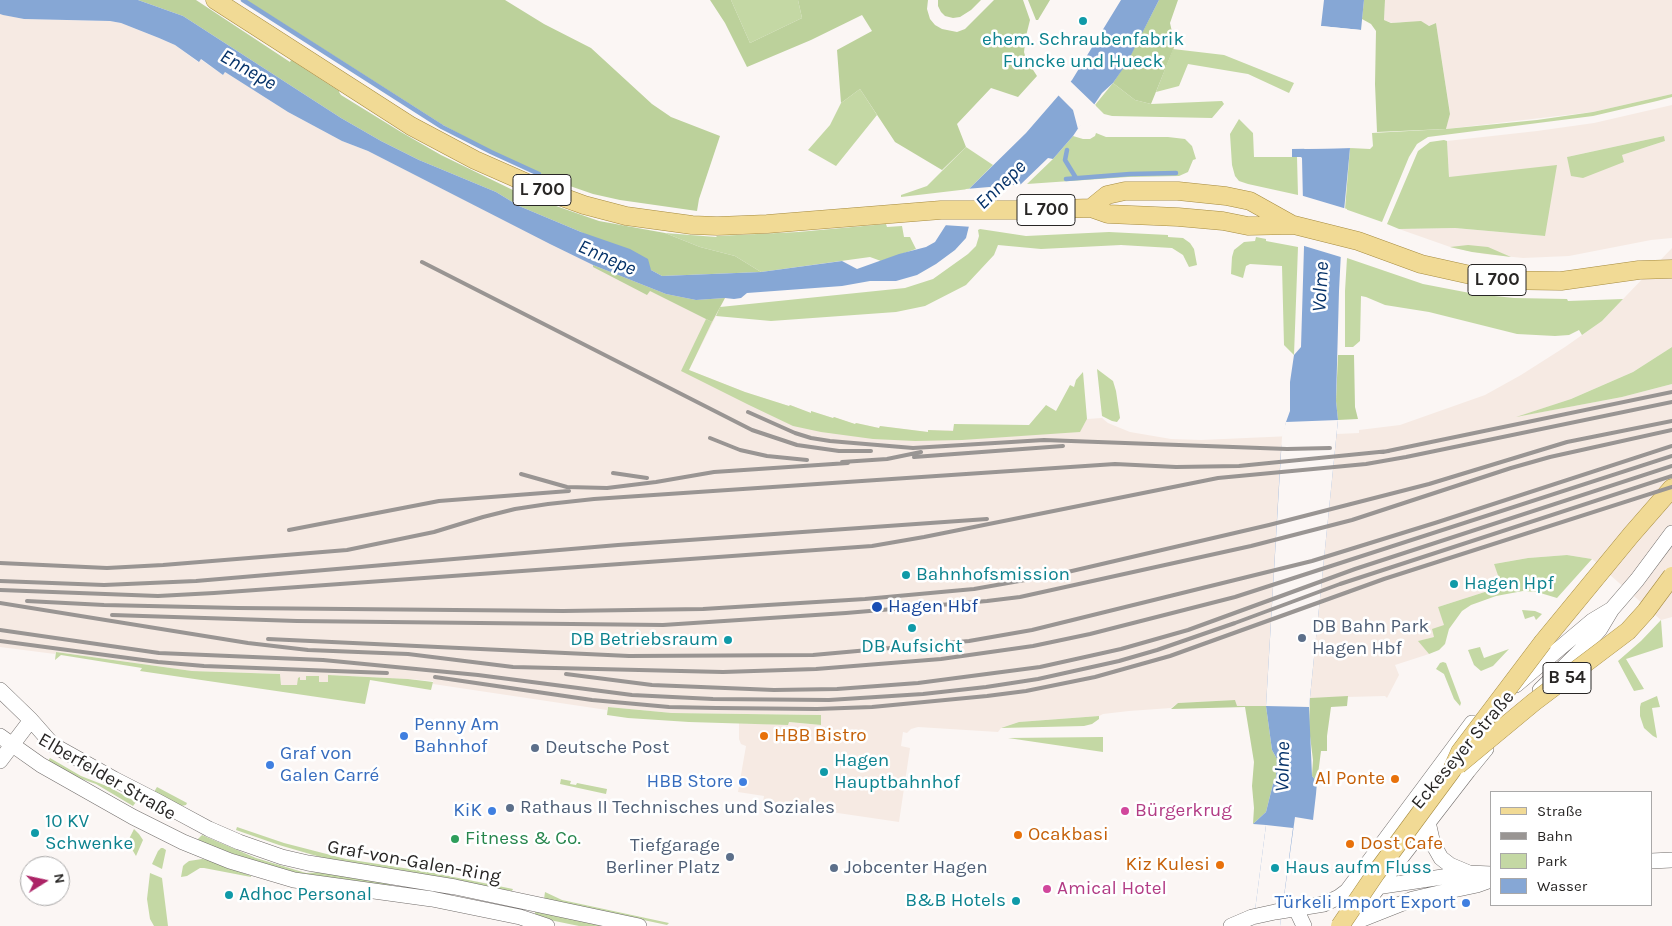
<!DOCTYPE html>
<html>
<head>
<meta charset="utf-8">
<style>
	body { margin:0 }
	#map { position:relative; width:1672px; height:926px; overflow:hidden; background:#fbf6f4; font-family:Karla,sans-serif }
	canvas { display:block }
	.legend { position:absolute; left:1490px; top:791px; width:162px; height:115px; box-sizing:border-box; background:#fff; border:1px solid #a9a8a8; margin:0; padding:6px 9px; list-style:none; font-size:15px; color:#282625 }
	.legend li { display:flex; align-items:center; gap:10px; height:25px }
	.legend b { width:25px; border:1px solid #a9a8a8 }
	.north { position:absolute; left:20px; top:856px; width:50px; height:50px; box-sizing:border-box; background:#fff; border:1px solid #a9a8a8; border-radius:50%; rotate:80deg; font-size:14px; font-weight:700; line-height:20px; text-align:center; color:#282625 }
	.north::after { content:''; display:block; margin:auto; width:18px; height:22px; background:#ac2366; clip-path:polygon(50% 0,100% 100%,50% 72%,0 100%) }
</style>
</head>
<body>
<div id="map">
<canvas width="1672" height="926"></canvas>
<ul class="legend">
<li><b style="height:6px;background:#f1da95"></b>Straße</li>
<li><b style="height:6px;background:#999593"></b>Bahn</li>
<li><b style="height:14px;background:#c4d8a4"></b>Park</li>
<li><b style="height:14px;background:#86a7d5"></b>Wasser</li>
</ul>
<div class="north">N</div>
</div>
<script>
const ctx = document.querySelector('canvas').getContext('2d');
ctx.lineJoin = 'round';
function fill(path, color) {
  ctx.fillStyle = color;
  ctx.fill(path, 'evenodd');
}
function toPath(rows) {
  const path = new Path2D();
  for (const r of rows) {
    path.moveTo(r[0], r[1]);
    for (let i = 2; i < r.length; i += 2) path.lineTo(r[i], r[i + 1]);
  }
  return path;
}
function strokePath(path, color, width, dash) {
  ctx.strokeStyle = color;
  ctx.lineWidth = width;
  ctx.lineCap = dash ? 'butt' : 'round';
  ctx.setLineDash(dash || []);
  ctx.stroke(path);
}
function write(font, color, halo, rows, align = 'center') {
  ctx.font = font + ' Karla,sans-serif';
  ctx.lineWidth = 5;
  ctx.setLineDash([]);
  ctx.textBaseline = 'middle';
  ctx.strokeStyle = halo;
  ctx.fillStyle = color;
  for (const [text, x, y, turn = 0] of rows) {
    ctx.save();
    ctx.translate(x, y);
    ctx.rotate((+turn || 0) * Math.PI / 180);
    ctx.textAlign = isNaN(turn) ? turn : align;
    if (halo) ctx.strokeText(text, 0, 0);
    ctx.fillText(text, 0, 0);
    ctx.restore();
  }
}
fill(toPath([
	[1385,0,1672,0,1672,94,1593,112,1446,129,1450,113,1436,23,1428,26,1400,22,1392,23,1384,20],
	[0,14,24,19,110,21,121,23,159,38,175,45,198,62,200,59,223,75,225,72,288,112,342,141,368,151,593,265,725,298,689,370,745,392,789,406,790,405,811,413,811,411,833,418,834,417,855,424,856,423,879,428,880,426,928,432,928,430,1080,431,1087,419,1102,418,1108,423,1130,432,1171,439,1201,440,1359,433,1359,430,1400,425,1485,395,1521,375,1565,347,1602,321,1672,248,1672,347,1633,372,1571,399,1520,416,1622,397,1672,384,1672,617,1661,620,1592,559,1567,555,1528,558,1494,564,1501,581,1491,590,1438,607,1445,625,1434,637,1419,641,1429,654,1395,665,1399,675,1387,698,1385,696,1310,698,1283,707,1236,706,1235,700,1178,703,1171,708,1129,711,1103,714,1099,716,1019,722,1001,728,998,732,918,727,911,729,907,733,903,732,901,746,910,748,899,822,763,802,764,796,738,792,746,746,741,744,739,739,739,723,788,725,788,722,821,725,821,715,672,713,608,707,607,710,433,684,433,681,408,679,328,675,328,682,319,682,319,677,306,677,306,680,300,680,297,685,281,685,280,674,192,671,56,652,55,654,0,647],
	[1672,105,1672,238,1651,240,1569,256,1523,258,1484,254,1453,248,1399,229,1455,228,1545,236,1449,177,1447,141,1537,131,1594,123],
	[1664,136,1665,141,1622,155,1567,157]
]), '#f6eae3');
fill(toPath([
	[731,0,798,0,802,18,750,43],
	[1173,49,1224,55,1294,83,1289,93,1248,74,1188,64,1179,86,1156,92],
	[1113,83,1135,100,1151,104,1222,101,1224,104,1212,118,1112,116,1104,114,1095,105],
	[860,89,877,115,836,166,808,150,830,125,841,103],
	[1672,94,1672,97,1657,101,1593,116,1428,137,1417,144,1409,157,1382,222,1345,209,1350,148,1370,149,1373,146,1372,133,1446,129,1537,120,1593,112],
	[1239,119,1253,133,1254,157,1297,157,1298,195,1248,184,1239,181,1235,176,1232,165,1230,134],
	[1096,133,1106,137,1168,137,1185,139,1192,146,1196,159,1193,160,1188,172,1179,176,1128,177,1027,184,1053,159,1073,136,1083,139,1090,139,1095,136],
	[1664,136,1665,141,1622,155,1624,162,1583,178,1571,176,1567,157],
	[1444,140,1447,141,1449,177,1557,165,1545,236,1455,228,1399,229,1387,224,1418,151,1430,142],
	[966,147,993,165,969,189,901,197,901,195,927,186],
	[886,224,887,227,902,226,904,237,910,237,916,249,881,261,870,257,761,272,735,256,700,247,665,233,716,237,717,236,798,232],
	[980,229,1026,236,1109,232,1168,235,1168,237,1183,238,1190,243,1194,249,1197,265,1189,267,1183,255,1172,248,1121,245,1041,249,998,245,994,255,966,285,925,306,896,312,771,321,716,316,720,307,905,288,933,279,968,254,976,246,979,236,978,230],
	[1256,237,1266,239,1266,241,1298,247,1294,355,1284,345,1282,266,1250,264,1246,266,1243,278,1231,274,1232,257,1234,250,1244,242,1255,241],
	[1468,245,1488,247,1511,257,1472,252,1450,247],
	[1347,258,1423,284,1475,294,1514,298,1567,299,1568,301,1623,299,1602,321,1582,335,1579,330,1569,335,1555,336,1517,334,1429,312,1385,305,1366,297,1361,296,1360,341,1353,347,1345,347,1345,291],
	[706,319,712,322,689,370,745,392,789,406,790,405,811,413,811,411,833,418,834,417,855,424,856,423,879,428,880,426,928,432,928,430,953,431,954,424,1029,425,1046,405,1056,411,1070,385,1074,387,1076,380,1083,372,1087,419,1080,432,962,440,915,441,873,439,821,432,793,426,749,405,681,371],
	[1672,347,1672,384,1622,397,1516,417,1571,399,1633,372],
	[1097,369,1113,381,1116,391,1120,418,1117,422,1112,421,1102,416],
	[1567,555,1592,559,1557,598,1537,592,1523,591,1496,596,1471,605,1462,611,1449,629,1445,644,1439,650,1429,654,1418,641,1434,637,1432,629,1444,625,1438,607,1491,590,1490,584,1500,581,1494,564,1528,558],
	[1522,610,1535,611,1542,614,1536,620,1534,616,1525,619],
	[1661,620,1663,647,1626,659,1644,689,1634,691,1618,661,1641,641],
	[1480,647,1484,658,1509,649,1493,666,1481,671,1474,665,1468,650],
	[56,652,192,671,280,674,281,685,297,685,298,678,300,677,300,680,306,680,306,676,319,676,319,682,328,682,328,675,408,679,433,682,431,690,370,680,365,704,140,671,142,668,61,655,55,660],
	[1443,662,1446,663,1461,703,1460,706,1454,699,1444,674,1436,669,1440,663],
	[1657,696,1660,707,1652,708,1657,738,1653,736,1644,728,1640,716,1640,707,1641,703],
	[608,707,672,713,821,715,821,725,789,722,788,725,689,722,628,718,607,715],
	[1099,716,1099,719,1092,724,1084,726,1001,728,1019,722],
	[1103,737,1103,752,1008,738],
	[50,758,81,776,109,787,136,802,133,806,96,784,79,778,48,761],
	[561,779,571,781,570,784,576,785,577,783,607,789,606,794,560,784],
	[157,787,187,803,186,805,181,806,154,792],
	[237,827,284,843,346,859,429,872,513,889,512,891,508,890,508,892,327,859,279,845,236,830],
	[134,829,139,834,143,840,136,856,130,846,129,839],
	[202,835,256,858,306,873,327,872,389,883,391,886,302,875,255,862,199,841,198,839],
	[163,848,166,850,162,869,152,864,158,851,161,848],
	[202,859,208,860,251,876,251,877,204,868,200,868,187,876,181,877,183,866,185,864,189,861],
	[150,873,162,878,168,926,154,926,150,919,147,899],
	[545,892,562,900,669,923,667,925,544,899],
	[535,911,608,926,579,926,535,917]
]), '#c4d8a4');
fill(toPath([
	[138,0,196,0,290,62,291,60,339,91,339,92,341,95,401,132,441,155,519,193,599,221,665,233,700,247,735,256,761,272,662,276,581,232,519,206,496,192,419,160,381,141,341,118,183,16],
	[246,0,505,0,544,24,591,48,652,104,671,117,720,136,699,199,697,211,620,200,593,194,544,177,544,175,491,151,443,125],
	[710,0,731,0,750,43,802,18,798,0,928,0,927,9,930,19,935,25,942,29,957,32,965,29,994,0,1023,0,1030,20,1026,36,1024,52,1026,59,1037,76,1018,97,991,88,957,124,966,147,942,170,895,142,860,89,841,103,837,50,872,31,862,15,811,40,747,67,725,23],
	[938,0,981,0,971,10,960,17,953,18,945,16,941,12,938,6],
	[1028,0,1050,0,1038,20,1036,20],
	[1159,0,1178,0,1170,23,1175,45,1151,104,1135,100,1113,83,1127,62],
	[1364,0,1385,0,1384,20,1391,23,1421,21,1429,26,1436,23,1450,114,1446,129,1377,132,1375,84,1376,31,1371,24,1362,19],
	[593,265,666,294,696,300,725,298,712,322,650,291,647,295,593,267],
	[1338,355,1354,355,1355,407,1358,419,1338,420,1336,401],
	[1348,696,1347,706,1331,707,1327,736,1327,751,1321,751,1317,782,1312,776,1313,760,1309,728,1310,698],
	[1235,700,1237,706,1266,706,1272,750,1277,759,1276,777,1273,784,1266,812,1253,824,1254,808,1252,786,1254,762,1245,707,1171,709,1178,703]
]), '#bcd19b');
fill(toPath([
	[0,0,138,0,183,16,341,118,381,141,419,160,496,192,519,206,581,232,630,249,648,259,651,270,662,276,761,272,842,261,857,269,899,254,926,247,935,242,969,189,1026,133,1072,80,1121,0,1159,0,1127,63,1113,83,1102,93,1073,136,1053,159,1048,158,1020,185,969,226,966,238,955,250,936,264,917,275,896,281,870,281,842,286,747,293,741,298,734,299,725,298,696,300,666,294,593,265,550,244,368,151,342,141,288,112,225,72,223,75,201,59,199,62,175,45,159,38,121,23,110,21,24,19,3,15,0,14],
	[1324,0,1364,0,1361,30,1321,26],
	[1350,148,1342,232,1339,291,1336,401,1338,420,1309,707,1312,776,1317,782,1316,794,1313,820,1295,817,1280,926,1253,926,1266,825,1253,824,1266,812,1273,784,1276,777,1277,759,1272,750,1266,706,1281,450,1286,422,1290,411,1290,382,1294,355,1301,347,1304,247,1302,158,1301,157,1292,157,1292,149]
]), '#86a7d5');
fill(toPath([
	[1321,26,1361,30,1363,30,1361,33,1321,28],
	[1069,80,1096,106,1078,129,1073,110,1057,94],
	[1350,145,1353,148,1304,149,1305,147],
	[1024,184,973,227,943,225,966,189],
	[1300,195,1347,209,1344,258,1301,245],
	[1338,420,1309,707,1266,706,1282,437,1286,422],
	[1266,825,1293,828,1280,926,1253,926]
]), '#fbf6f4');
strokePath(toPath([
	[243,0,442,127,491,152,539,174],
	[1067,150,1065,160,1076,178],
	[1066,179,1130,174,1176,173]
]), '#86a7d5', 4.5);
const secondary = toPath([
	[1516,685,1592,621,1612,609],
	[0,690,31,720,53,745,114,779,157,801,209,829,239,842,282,857,308,863,455,887,639,926],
	[1540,690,1586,645,1600,629,1612,609,1637,580,1672,533],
	[0,736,41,765,133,817,183,842,230,861,294,880,432,899,520,917,547,926],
	[0,761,31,720],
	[1428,822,1433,844,1441,858,1450,865,1469,873],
	[1651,861,1672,860],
	[1376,887,1469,873,1491,874],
	[1296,909,1304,926],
	[1356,916,1468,771,1486,749],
	[1350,924,1413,899,1439,893,1477,885,1491,880],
	[1231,926,1252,917,1275,912,1324,904,1339,897,1347,891,1472,723]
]);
const primary = toPath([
	[215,0,411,126,475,160,543,190,584,205,626,216,692,225,717,226,767,224,941,210,1029,210,1091,208,1108,214,1178,217,1223,221,1248,226,1294,225,1358,241,1421,264,1493,280,1561,281,1639,270,1672,269],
	[1091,208,1107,195,1125,191,1178,191,1226,196,1250,201,1293,225],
	[1543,642,1631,535,1672,488]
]);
strokePath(secondary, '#706c6a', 16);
strokePath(primary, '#a58b40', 19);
strokePath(secondary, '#fff', 15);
strokePath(primary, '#f1da95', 18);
strokePath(toPath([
	[422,262,752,430,797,445,839,451,871,451],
	[748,412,795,433,811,438,830,441,913,448,1044,440,1287,449,1330,448],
	[710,438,740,450,767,456,807,460],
	[1383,452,1672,392],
	[914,457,1063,446],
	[842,462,887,459,921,452],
	[613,473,647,478],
	[521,474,567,487,607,488,656,482,714,472,848,463],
	[289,530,439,501,569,491],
	[0,563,107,568,163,565,347,550,434,532,483,517,515,509,548,504,594,499,1115,464,1176,467,1239,466,1389,451],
	[0,581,104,585,196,581,618,545,987,519],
	[0,590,158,596,214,593,872,546,924,537,1218,478,1366,464,1406,457,1672,402],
	[27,601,104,605,238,608,563,611,703,609,865,599,952,591,974,589,1059,574,1269,525,1429,484,1567,442,1672,421],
	[0,603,248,643,308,650,408,654,513,667,723,672,816,669,941,659,1033,646,1090,634,1235,597,1672,456],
	[112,615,297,621,663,625,846,613,987,601,1020,597,1251,546,1352,520,1511,468,1550,457,1672,430],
	[0,630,159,653,323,660,478,675,632,695,713,699,829,700,923,694,986,687,1038,679,1119,661,1157,650,1235,623,1340,584,1672,476],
	[268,639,629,656,813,655,969,641,1032,630,1312,561,1438,522,1672,446],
	[0,641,158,662,204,666,387,673],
	[566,674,652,685,774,690,837,689,918,683,1040,667,1121,649,1188,630,1355,569,1672,466],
	[435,677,592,700,669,707,716,708,817,709,872,707,987,696,1026,691,1095,677,1170,656,1384,579,1672,487]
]), '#999593', 4);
const primaryBridge = toPath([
	[1458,765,1534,702,1628,631,1646,611,1672,576],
	[1340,926,1376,873,1452,770,1460,752,1543,642]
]);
strokePath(primaryBridge, '#a58b40', 19, []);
strokePath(primaryBridge, '#f1da95', 18);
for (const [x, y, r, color] of [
	[1083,21,5,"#0f9aa8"],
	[906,575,5,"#0f9aa8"],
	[1454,584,5,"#0f9aa8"],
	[877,607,6,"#1a4fb4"],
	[912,628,5,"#0f9aa8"],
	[1302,638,5,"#5c6f8a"],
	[728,640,5,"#0f9aa8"],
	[404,736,5,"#3f7fe0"],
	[764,736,5,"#e8710a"],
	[535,748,5,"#5c6f8a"],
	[270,765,5,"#3f7fe0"],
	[824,772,5,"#0f9aa8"],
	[1395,779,5,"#e8710a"],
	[743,782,5,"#3f7fe0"],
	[510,808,5,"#5c6f8a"],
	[492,811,5,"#3f7fe0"],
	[1125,811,5,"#d1479c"],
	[35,833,5,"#0f9aa8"],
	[1018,835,5,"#e8710a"],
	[455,839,5,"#2e9e5b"],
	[1350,844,5,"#e8710a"],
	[730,857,5,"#5c6f8a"],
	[1220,865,5,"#e8710a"],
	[834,868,5,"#5c6f8a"],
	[1275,868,5,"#0f9aa8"],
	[1047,889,5,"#d1479c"],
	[229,895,5,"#0f9aa8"],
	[1016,901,5,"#0f9aa8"],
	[1466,903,5,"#3f7fe0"]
]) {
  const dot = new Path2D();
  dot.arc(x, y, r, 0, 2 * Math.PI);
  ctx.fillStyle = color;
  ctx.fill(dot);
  strokePath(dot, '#fff', 2);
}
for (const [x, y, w] of [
	[542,190,58],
	[1046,210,58],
	[1497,280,58],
	[1567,678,48]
]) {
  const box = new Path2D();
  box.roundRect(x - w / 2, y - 15.5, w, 31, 4);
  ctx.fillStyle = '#fff';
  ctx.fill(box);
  strokePath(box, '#282625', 1);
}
write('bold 18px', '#282625', null, [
	["L 700",542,190],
	["L 700",1046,210],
	["L 700",1497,280],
	["B 54",1567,678]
]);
write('19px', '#0d838f', '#fff', [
	["ehem. Schraubenfabrik",1083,40,"center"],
	["Funcke und Hueck",1083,62,"center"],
	["Bahnhofsmission",916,575],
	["Hagen Hpf",1464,584],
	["DB Betriebsraum",718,640,"right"],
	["DB Aufsicht",912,647,"center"],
	["Hagen",834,761],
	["Hauptbahnhof",834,783],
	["10 KV",45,822],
	["Schwenke",45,844],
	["Haus aufm Fluss",1285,868],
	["Adhoc Personal",239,895],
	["B&B Hotels",1006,901,"right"]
], 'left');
write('19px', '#164399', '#fff', [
	["Hagen Hbf",888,607]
], 'left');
write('19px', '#4e5e75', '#fff', [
	["DB Bahn Park",1312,627],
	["Hagen Hbf",1312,649],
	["Deutsche Post",545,748],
	["Rathaus II Technisches und Soziales",520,808],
	["Tiefgarage",720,846,"right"],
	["Berliner Platz",720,868,"right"],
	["Jobcenter Hagen",844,868]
], 'left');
write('19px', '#366cbe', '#fff', [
	["Penny Am",414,725,"left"],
	["Bahnhof",414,747,"left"],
	["Graf von",280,754,"left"],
	["Galen Carré",280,776,"left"],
	["HBB Store",733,782],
	["KiK",482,811],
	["Türkeli Import Export",1456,903]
], 'right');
write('19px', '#c56008', '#fff', [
	["HBB Bistro",774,736],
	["Al Ponte",1385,779,"right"],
	["Ocakbasi",1028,835],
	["Dost Cafe",1360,844],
	["Kiz Kulesi",1210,865,"right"]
], 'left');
write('19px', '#282625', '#fff', [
	["Eckeseyer Straße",1463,750,-50],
	["Elberfelder Straße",107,777,30],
	["Graf-von-Galen-Ring",414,862,10]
]);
write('19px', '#b23c85', '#fff', [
	["Bürgerkrug",1135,811],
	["Amical Hotel",1057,889]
], 'left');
write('19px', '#27864d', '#fff', [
	["Fitness & Co.",465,839]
], 'left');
write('italic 20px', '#053269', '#fff', [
	["Ennepe",248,70,30],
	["Ennepe",1001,185,-44],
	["Ennepe",607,258,24],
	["Volme",1321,287,-87],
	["Volme",1283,767,-89]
]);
</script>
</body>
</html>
